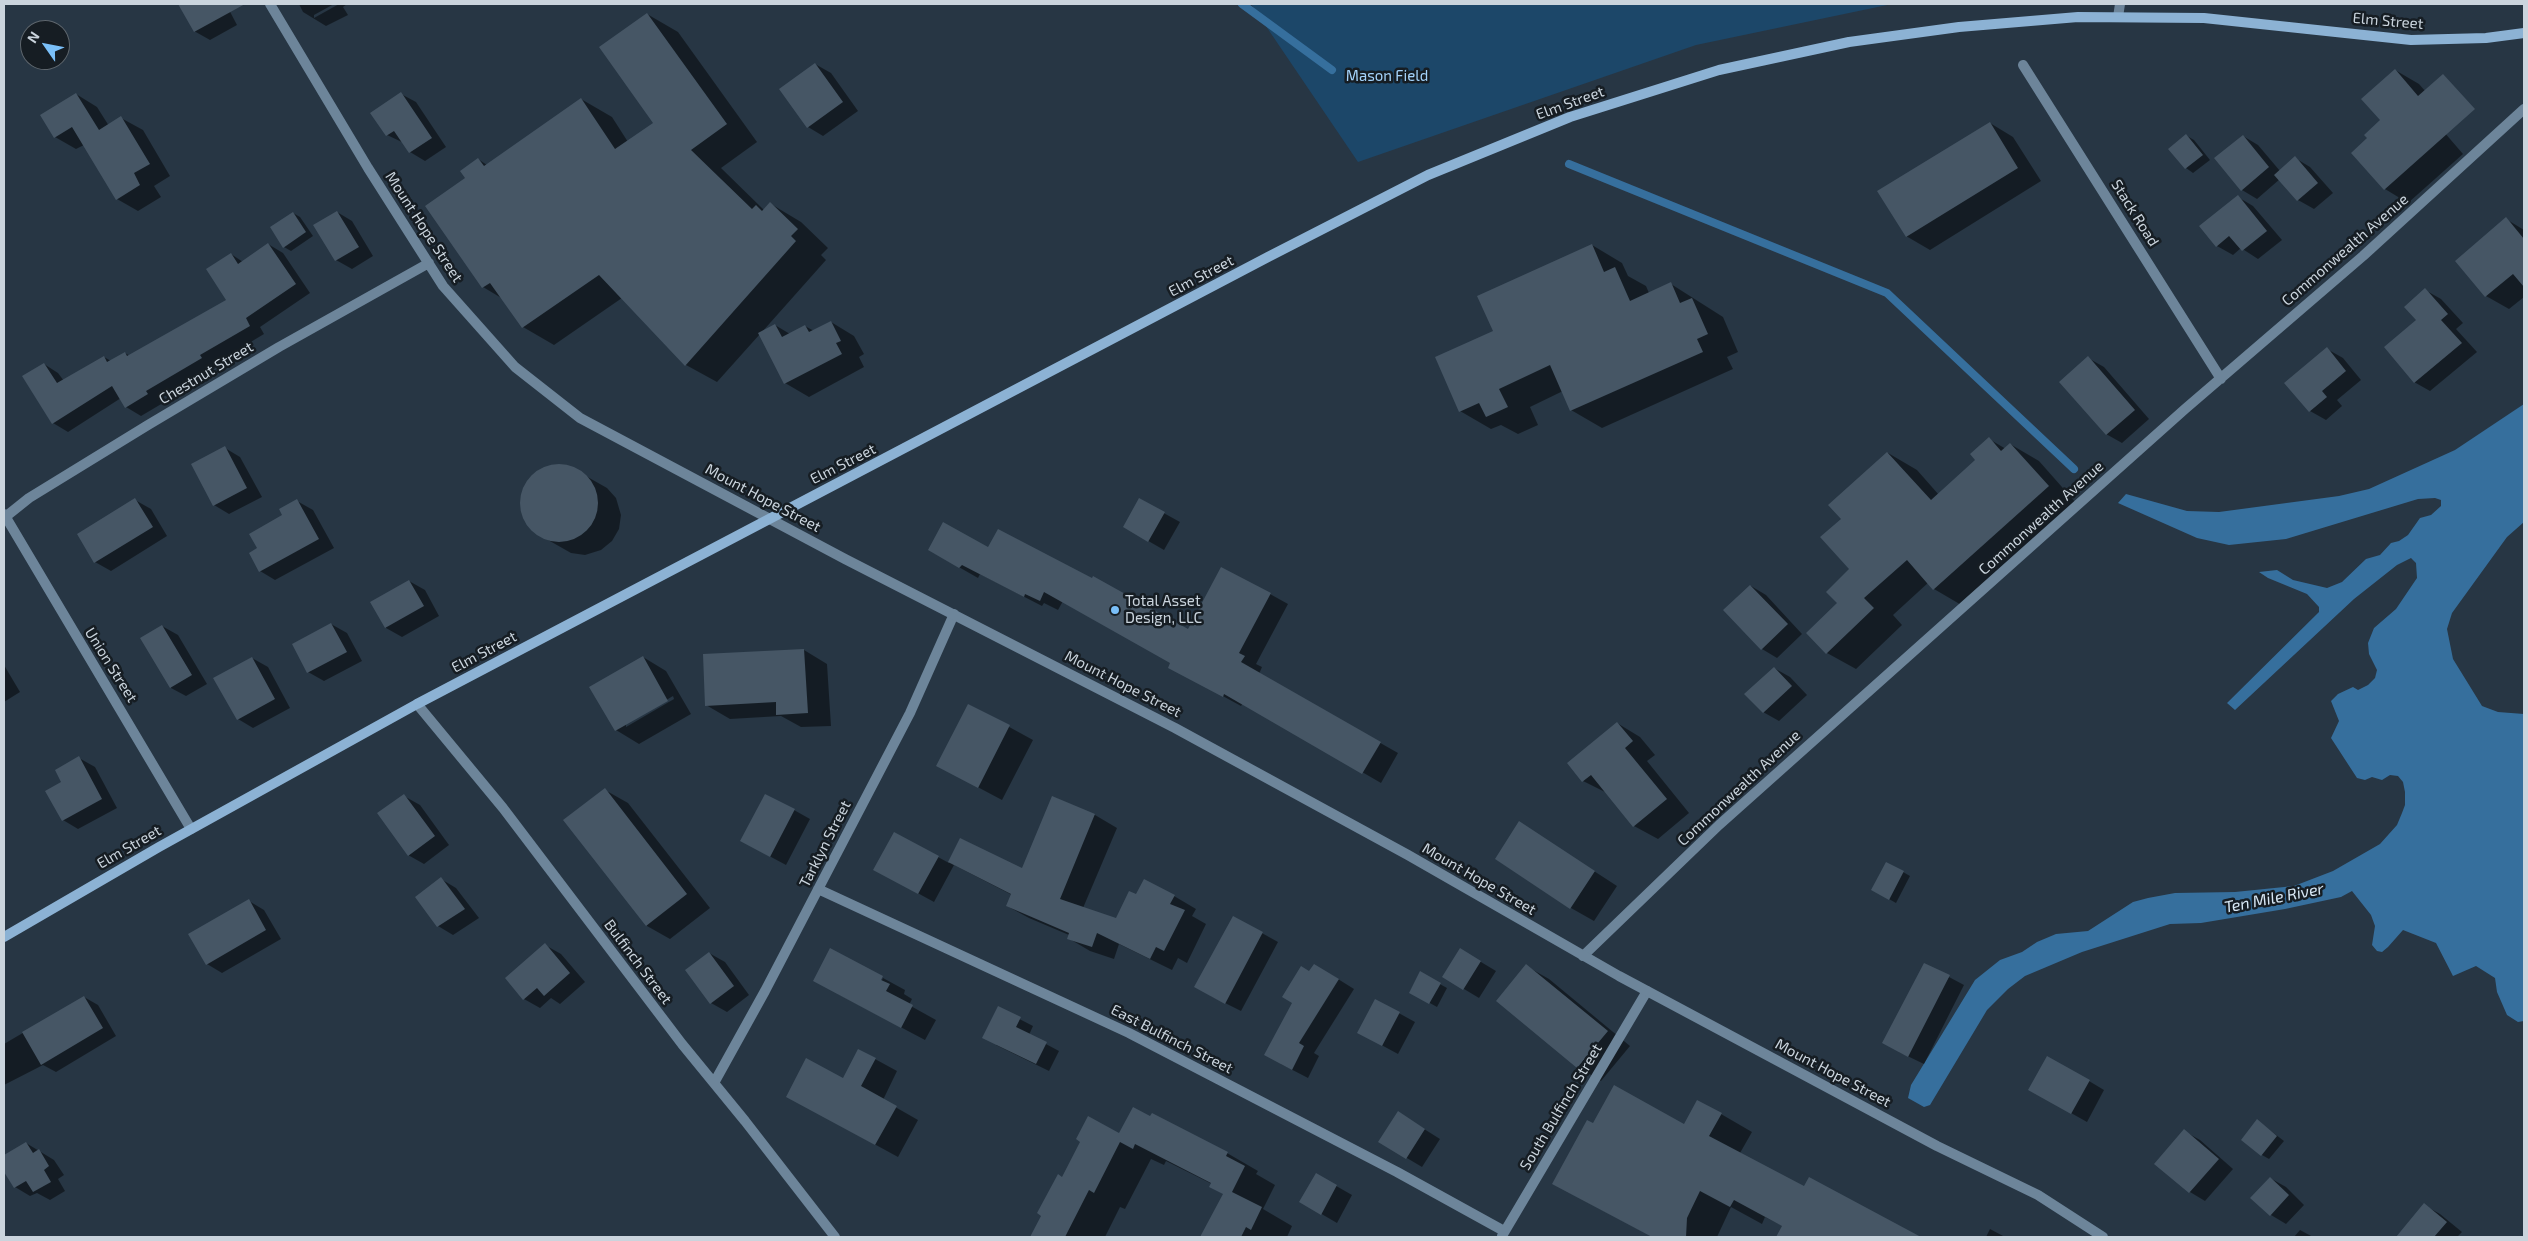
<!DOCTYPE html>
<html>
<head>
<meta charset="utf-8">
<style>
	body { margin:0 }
	#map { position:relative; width:2528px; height:1241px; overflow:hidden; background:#273644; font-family:"Exo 2",sans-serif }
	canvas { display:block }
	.frame { position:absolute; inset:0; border:5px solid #cad4dd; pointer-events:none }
	.north { position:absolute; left:20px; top:20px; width:50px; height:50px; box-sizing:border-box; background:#161d23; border:1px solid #5e666d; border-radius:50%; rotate:303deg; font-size:14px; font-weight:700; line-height:20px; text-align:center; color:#cad4dd }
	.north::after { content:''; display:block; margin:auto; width:18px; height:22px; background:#7abff8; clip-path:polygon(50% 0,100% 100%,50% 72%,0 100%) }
</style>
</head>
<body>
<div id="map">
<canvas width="2528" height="1241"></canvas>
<div class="frame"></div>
<div class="north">N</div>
</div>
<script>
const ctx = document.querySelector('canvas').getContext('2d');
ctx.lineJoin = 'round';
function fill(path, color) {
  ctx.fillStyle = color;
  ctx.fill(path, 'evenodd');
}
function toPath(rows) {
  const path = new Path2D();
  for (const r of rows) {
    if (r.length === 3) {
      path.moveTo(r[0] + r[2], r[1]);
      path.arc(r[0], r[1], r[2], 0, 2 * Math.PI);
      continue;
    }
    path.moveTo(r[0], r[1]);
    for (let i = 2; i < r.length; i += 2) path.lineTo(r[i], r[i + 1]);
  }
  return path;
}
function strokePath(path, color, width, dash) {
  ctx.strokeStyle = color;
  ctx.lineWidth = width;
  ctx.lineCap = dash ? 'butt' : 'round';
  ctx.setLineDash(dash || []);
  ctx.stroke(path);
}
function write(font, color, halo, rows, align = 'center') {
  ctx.font = font + ' "Exo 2",sans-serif';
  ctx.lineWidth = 5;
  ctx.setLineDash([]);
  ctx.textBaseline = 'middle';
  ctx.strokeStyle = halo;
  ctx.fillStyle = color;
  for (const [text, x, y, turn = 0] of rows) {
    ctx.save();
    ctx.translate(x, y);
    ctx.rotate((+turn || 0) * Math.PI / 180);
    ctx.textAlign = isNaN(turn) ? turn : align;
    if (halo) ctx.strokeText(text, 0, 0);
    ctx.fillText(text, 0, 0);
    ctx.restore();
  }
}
fill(toPath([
	[1251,4,1892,4,1696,45,1358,162]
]), '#1c4769');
fill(toPath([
	[2524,404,2524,522,2507,537,2452,613,2447,629,2453,659,2482,706,2498,712,2524,714,2524,1021,2518,1022,2507,1015,2497,992,2495,978,2476,966,2453,976,2436,943,2403,930,2388,947,2382,952,2377,951,2372,945,2375,926,2371,915,2352,891,2341,897,2285,909,2201,923,2170,924,2082,952,2025,976,2008,989,1987,1010,1930,1105,1924,1107,1908,1098,1911,1085,1975,980,2000,960,2022,952,2037,942,2056,934,2088,931,2133,902,2148,898,2175,893,2235,892,2294,886,2333,871,2380,844,2397,825,2402,813,2405,805,2405,792,2403,782,2398,776,2390,775,2382,780,2372,777,2365,780,2357,778,2331,738,2339,721,2331,701,2338,694,2353,687,2358,690,2368,685,2375,678,2377,670,2369,654,2368,643,2374,628,2396,609,2417,578,2416,563,2411,558,2397,565,2354,599,2235,710,2227,703,2319,612,2319,607,2307,594,2268,578,2259,572,2277,570,2293,580,2327,588,2342,582,2366,559,2380,555,2391,543,2399,541,2408,535,2420,518,2431,515,2441,506,2441,500,2435,498,2418,499,2286,539,2229,545,2197,538,2118,503,2126,494,2187,511,2219,512,2339,496,2369,489,2455,450]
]), '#366f9d');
fill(toPath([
	[180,4,226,4,237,25,210,40,194,31],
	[299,4,334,4,314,15,314,18,339,4,347,4,343,7,348,15,326,26,303,12],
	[647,14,678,32,757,142,721,168,764,210,771,204,801,222,828,248,821,255,826,260,762,332,775,325,790,334,805,326,814,331,831,322,854,336,864,354,859,357,864,367,809,397,785,383,760,334,717,382,686,365,622,298,554,345,523,327,503,299,483,287,467,179,478,159,487,165,581,99,612,117,628,142,655,123],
	[815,64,831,73,858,111,823,136,808,127],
	[2395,70,2419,84,2454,124,2444,132,2463,154,2408,203,2385,189,2369,139,2381,120],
	[76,94,97,107,109,126,121,118,143,130,170,176,154,186,161,197,138,211,117,199,84,145,76,149,55,137],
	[401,94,416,102,446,147,425,161,410,152,404,143,387,135],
	[1990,123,2013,137,2041,181,1930,250,1906,236],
	[2187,136,2194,140,2210,160,2193,173,2186,168,2170,149],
	[2243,136,2258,145,2280,171,2295,158,2310,167,2333,193,2314,209,2298,200,2280,179,2257,199,2242,190],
	[2238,197,2253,206,2282,240,2258,259,2241,248,2233,255,2217,246],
	[337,212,352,221,373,256,352,269,336,260],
	[293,213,300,217,313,236,291,251,284,247],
	[2506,219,2524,230,2524,297,2509,309,2486,296],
	[268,244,283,253,310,293,260,327,264,334,214,364,216,366,160,399,163,403,141,416,126,407,121,398,68,432,53,423,24,377,44,364,58,373,64,381,104,357,111,361,125,353,130,356,228,300,231,254,243,262],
	[1592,245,1622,263,1628,276,1646,286,1649,293,1671,284,1723,317,1738,352,1727,357,1733,369,1602,428,1571,410,1563,391,1530,407,1538,425,1518,434,1501,425,1491,429,1460,411,1495,332],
	[2425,290,2441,299,2463,323,2456,329,2477,352,2430,391,2414,382,2418,321],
	[2327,349,2343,358,2361,380,2337,400,2342,406,2326,420,2310,411,2286,383],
	[2088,358,2104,367,2149,419,2122,443,2106,434],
	[1989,439,2006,449,2010,444,2039,461,2077,504,1963,606,1934,589,1929,582,1893,615,1902,625,1856,669,1827,653,1838,604,1851,569,1843,519,1888,453,1917,470,1939,495,1977,460],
	[225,448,240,457,262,497,229,514,214,505],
	[554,466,570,467,607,488,616,498,621,515,619,529,612,541,601,550,585,555,571,553,534,532,525,521,521,508,522,494,529,479,540,470],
	[135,500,151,509,167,536,111,571,95,562],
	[1140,500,1180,522,1164,550,1124,527],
	[297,501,313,510,334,548,275,580,260,571,259,549],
	[988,549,1188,631,1270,594,1288,604,1256,664,1262,667,1259,674,1398,753,1381,783,1243,703,1241,706,1188,677,1172,662,1063,601,1058,610,1044,603,1042,606,980,574,978,578,929,550],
	[409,581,425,590,439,616,402,637,386,628,372,603],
	[1751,586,1766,595,1802,634,1777,658,1762,649],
	[331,624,347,633,362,661,324,681,308,672,293,644],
	[162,626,178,635,207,684,186,696,171,688],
	[804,650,827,664,831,726,801,727,781,716,730,719,706,705,704,655],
	[643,657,666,671,691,714,639,744,616,730],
	[673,696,674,699,626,727,626,724],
	[252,658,268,667,290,708,253,728,238,719],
	[4,665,20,692,4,702],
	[1774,668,1790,677,1807,695,1779,721,1763,712],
	[969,705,1033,740,1002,800,938,766],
	[1617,723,1640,737,1655,755,1647,761,1689,813,1658,839,1634,826,1607,793,1583,781],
	[79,758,95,767,117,808,78,829,63,820,63,782],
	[605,790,628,803,710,908,670,939,647,926,565,820],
	[404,796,420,805,449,845,424,864,408,855],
	[1053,797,1095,815,1117,828,1083,908,1117,920,1137,896,1174,896,1196,909,1192,916,1206,924,1187,963,1178,958,1172,970,1119,944,1114,959,1090,951,1068,938,1069,935,1029,918,1007,906,1012,895,954,865,934,902,890,878,938,857,949,863,961,839,1022,870],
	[794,810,810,819,786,865,758,850],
	[1520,823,1617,886,1594,921,1571,908],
	[1903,872,1910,876,1896,903,1880,894],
	[441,879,456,888,479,918,453,935,438,926],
	[249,901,264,910,281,939,222,973,207,964],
	[1233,917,1278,942,1241,1011,1211,996],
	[545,945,561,954,585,982,560,1004,551,998,540,1008,524,999],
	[709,953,725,962,749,995,727,1012,711,1003],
	[1476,959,1496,971,1479,998,1444,977],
	[1526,966,1549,979,1630,1046,1601,1081,1578,1067,1497,1001],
	[1310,972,1330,974,1354,989,1314,1053,1319,1056,1308,1078,1281,1064],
	[1420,973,1447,988,1437,1007,1410,992],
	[1949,977,1964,985,1924,1064,1899,1052],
	[883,978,905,990,904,994,912,999,909,1005,936,1020,925,1040,838,994,879,986],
	[84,997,98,1005,116,1036,56,1072,43,1065,4,1085,4,1044],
	[1375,1000,1415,1022,1398,1054,1374,1041],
	[998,1008,1033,1026,1029,1035,1059,1051,1049,1071,996,1045],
	[875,1059,897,1071,883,1100,918,1120,898,1157,810,1109,843,1079],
	[2089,1081,2104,1090,2087,1122,2030,1090],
	[1721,1114,1752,1132,1740,1153,1804,1188,1809,1178,1919,1237,1777,1237,1783,1226,1765,1217,1762,1224,1731,1207,1717,1237,1653,1237,1585,1201,1594,1125,1685,1125],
	[2258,1121,2284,1141,2269,1159,2262,1155],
	[1413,1122,1440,1139,1422,1167,1380,1142],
	[2184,1131,2200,1140,2233,1169,2205,1201,2190,1192,2156,1164],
	[1120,1134,1227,1153,1258,1171,1256,1174,1275,1185,1263,1209,1292,1226,1287,1237,1202,1237,1224,1194,1212,1184,1166,1161,1164,1165,1151,1159,1125,1209,1120,1207,1105,1237,1032,1237,1063,1178],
	[26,1143,54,1160,64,1175,58,1179,65,1191,50,1200,37,1193,30,1196,15,1187],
	[1317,1175,1352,1195,1337,1223,1301,1202],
	[2270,1178,2286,1187,2304,1205,2286,1224,2271,1215],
	[2424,1205,2440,1214,2462,1232,2457,1237,2410,1237,2402,1231],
	[1990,1229,2005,1237,1986,1237],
	[2300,1230,2313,1237,2294,1237]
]), '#0007');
strokePath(toPath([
	[1242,4,1332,70],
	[1569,164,1887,293,2074,469]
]), '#366f9d', 8);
fill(toPath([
	[178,4,245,4,194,32],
	[647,13,727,124,691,150,752,209,756,205,762,211,770,202,798,229,791,236,796,241,685,366,599,275,522,328,490,283,482,288,425,206,465,178,460,171,478,158,484,166,581,98,615,149,653,123,599,47],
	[815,63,843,102,807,128,779,89],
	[2395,69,2418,96,2443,74,2475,109,2384,190,2351,153,2367,138,2364,135,2380,120,2361,99],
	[401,92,432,138,409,153,394,131,386,136,370,113],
	[76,93,99,130,121,116,150,164,134,173,140,185,116,200,72,127,54,138,40,115],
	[1990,122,2018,168,1906,237,1877,191],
	[2186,134,2203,155,2185,169,2168,149],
	[2243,135,2269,167,2241,191,2214,158],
	[2295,156,2318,183,2297,201,2274,175],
	[2238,195,2267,231,2242,251,2229,236,2216,247,2199,226],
	[337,211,359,247,335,261,313,225],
	[293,212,306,232,283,248,270,227],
	[2506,217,2524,239,2524,287,2513,274,2485,297,2455,261],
	[268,243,296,284,246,318,250,326,200,355,202,358,146,391,148,394,125,408,112,386,52,424,22,376,44,363,57,383,104,356,107,362,125,352,127,356,226,300,206,269,231,253,238,264],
	[1592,244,1604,272,1615,267,1630,301,1671,282,1680,303,1692,298,1708,334,1697,339,1703,352,1570,411,1550,365,1499,389,1508,407,1486,417,1479,403,1459,412,1435,357,1493,331,1477,296],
	[2425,288,2448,314,2441,320,2462,343,2414,383,2384,347,2416,320,2404,307],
	[831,321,841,341,836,343,842,354,784,384,758,333,775,324,782,337,805,325,809,332],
	[2327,347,2346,371,2322,391,2327,397,2309,412,2284,383],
	[2088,356,2135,410,2106,435,2059,382],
	[1989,437,2001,451,2010,443,2049,486,1933,590,1907,560,1864,598,1874,608,1826,654,1806,633,1837,603,1826,592,1849,569,1820,537,1841,519,1828,505,1887,452,1931,500,1975,460,1970,454],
	[225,446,247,488,213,506,191,464],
	[559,503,39],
	[135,498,153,527,94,563,77,534],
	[1139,498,1165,512,1148,542,1123,527],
	[297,499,319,539,259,572,249,553,257,548,249,534,282,515,279,509],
	[943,522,988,547,998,529,1092,578,1093,576,1188,629,1221,567,1271,593,1239,653,1245,656,1241,662,1381,742,1362,774,1224,694,1223,697,1168,668,1170,663,1044,592,1040,601,1025,594,1024,597,962,565,959,568,928,550],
	[409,580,424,606,385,628,370,602],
	[1750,585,1788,624,1761,650,1723,610],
	[331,623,347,652,307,673,292,644],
	[162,625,192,675,170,688,140,638],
	[804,649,808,713,776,715,776,702,705,706,703,654],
	[643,656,668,701,615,731,589,687],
	[252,657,275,699,237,720,213,678],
	[1774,667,1792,686,1763,713,1744,694],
	[968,704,1010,725,978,788,936,766],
	[1617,722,1633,741,1625,748,1667,799,1633,827,1591,775,1582,782,1567,763],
	[79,756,102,799,62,821,45,791,61,782,55,770],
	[605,788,687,894,646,926,563,820],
	[404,794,435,836,408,856,377,813],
	[765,794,795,809,770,857,740,841],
	[1052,796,1095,814,1060,899,1116,918,1129,891,1136,894,1144,879,1175,895,1170,904,1185,910,1164,951,1156,947,1150,959,1097,933,1092,947,1067,939,1069,933,1006,906,1011,894,948,862,960,838,1022,868],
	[1519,821,1595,871,1570,909,1495,859],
	[894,832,939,856,918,894,873,870],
	[1886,862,1904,871,1889,900,1871,890],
	[441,877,465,909,437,927,415,897],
	[249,899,266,930,206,965,188,934],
	[1233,916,1263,932,1225,1004,1194,987],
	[545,943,570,973,544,996,537,988,523,1000,505,978],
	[830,948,883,976,881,980,890,984,886,991,913,1005,901,1028,813,981],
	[1460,948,1481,961,1463,990,1442,977],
	[709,952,734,986,710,1004,685,970],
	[1924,963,1950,975,1908,1057,1882,1043],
	[1314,964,1339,979,1299,1043,1304,1046,1292,1070,1264,1055,1292,1003,1282,997,1301,966,1309,971],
	[1526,964,1608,1031,1577,1068,1496,1001],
	[1420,971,1441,983,1429,1004,1409,993],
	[84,996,103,1028,41,1065,22,1032],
	[1375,999,1400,1012,1382,1046,1357,1033],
	[998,1006,1021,1017,1016,1027,1047,1042,1036,1064,982,1038],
	[858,1049,876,1058,861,1086,897,1106,875,1145,786,1097,806,1058,843,1078],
	[2047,1056,2090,1080,2071,1114,2028,1090],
	[1614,1085,1684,1124,1697,1100,1722,1113,1709,1136,1804,1186,1809,1177,1921,1237,1776,1237,1782,1226,1734,1200,1730,1207,1700,1191,1687,1218,1686,1237,1652,1237,1552,1184,1587,1120,1593,1123],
	[1133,1107,1150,1116,1152,1113,1228,1152,1226,1156,1245,1166,1232,1192,1262,1207,1251,1230,1246,1227,1241,1237,1200,1237,1223,1194,1209,1187,1211,1183,1135,1144,1133,1149,1120,1142,1094,1193,1089,1190,1065,1237,1030,1237,1041,1216,1037,1213,1058,1174,1062,1177,1080,1142,1076,1139,1088,1116,1119,1133],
	[1398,1111,1425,1129,1406,1159,1378,1142],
	[2257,1119,2277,1136,2261,1156,2241,1140],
	[2184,1129,2219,1159,2189,1193,2154,1164],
	[26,1142,33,1153,39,1149,49,1166,44,1170,51,1182,33,1192,26,1181,14,1188,4,1172,4,1155],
	[1316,1173,1337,1185,1321,1215,1299,1202],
	[2270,1177,2289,1195,2270,1216,2250,1198],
	[2424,1203,2447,1222,2434,1237,2396,1237]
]), '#465665');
strokePath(toPath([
	[2118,17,2120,4],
	[2023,65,2221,379],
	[4,514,191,829],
	[417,704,503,808,682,1044,745,1121,835,1237],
	[818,889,1129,1033,1397,1172,1504,1231],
	[1583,956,1719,825,2185,409,2363,256,2524,109],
	[714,1083,765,991,910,713,954,614],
	[1502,1236,1647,991]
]), '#6d859a', 10);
strokePath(toPath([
	[270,4,368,168,443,286,515,367,580,418,845,559,1175,728,1408,855,1619,976,1937,1146,2038,1195,2103,1237],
	[4,518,29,498,148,425,279,347,429,263]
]), '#6d859a', 10);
strokePath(toPath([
	[4,937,159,847,417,704,1268,257,1428,175,1570,117,1719,70,1849,42,1959,27,2078,17,2204,18,2411,40,2486,38,2524,33]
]), '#8cb2d4', 10);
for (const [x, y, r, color] of [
	[1115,610,5,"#7abff8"]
]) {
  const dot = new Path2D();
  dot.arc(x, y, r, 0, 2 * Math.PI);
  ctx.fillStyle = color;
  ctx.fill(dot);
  strokePath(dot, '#161d23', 2);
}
write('15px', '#cad4dd', '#161d23', [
	["Elm Street",2388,21,5],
	["Elm Street",1570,103,-20],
	["Stack Road",2135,213,58],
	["Mount Hope Street",424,227,57],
	["Commonwealth Avenue",2345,250,-41],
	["Elm Street",1201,276,-28],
	["Chestnut Street",206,373,-31],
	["Elm Street",843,464,-27],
	["Mount Hope Street",763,498,28],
	["Commonwealth Avenue",2041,518,-42],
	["Elm Street",484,652,-28],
	["Union Street",111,665,58],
	["Mount Hope Street",1123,684,27],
	["Commonwealth Avenue",1739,788,-43],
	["Tarklyn Street",825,844,-63],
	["Elm Street",129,847,-30],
	["Mount Hope Street",1479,879,30],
	["Bulfinch Street",638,962,53],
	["East Bulfinch Street",1172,1039,27],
	["Mount Hope Street",1833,1073,28],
	["South Bulfinch Street",1561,1107,-59]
]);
write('15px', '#a4d3fb', '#161d23', [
	["Mason Field",1387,76]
]);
write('15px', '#cad4dd', '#161d23', [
	["Total Asset",1125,601],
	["Design, LLC",1125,618]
], 'left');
write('italic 16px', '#d7e7f4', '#161d23', [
	["Ten Mile River",2274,898,-11]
]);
</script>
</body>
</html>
